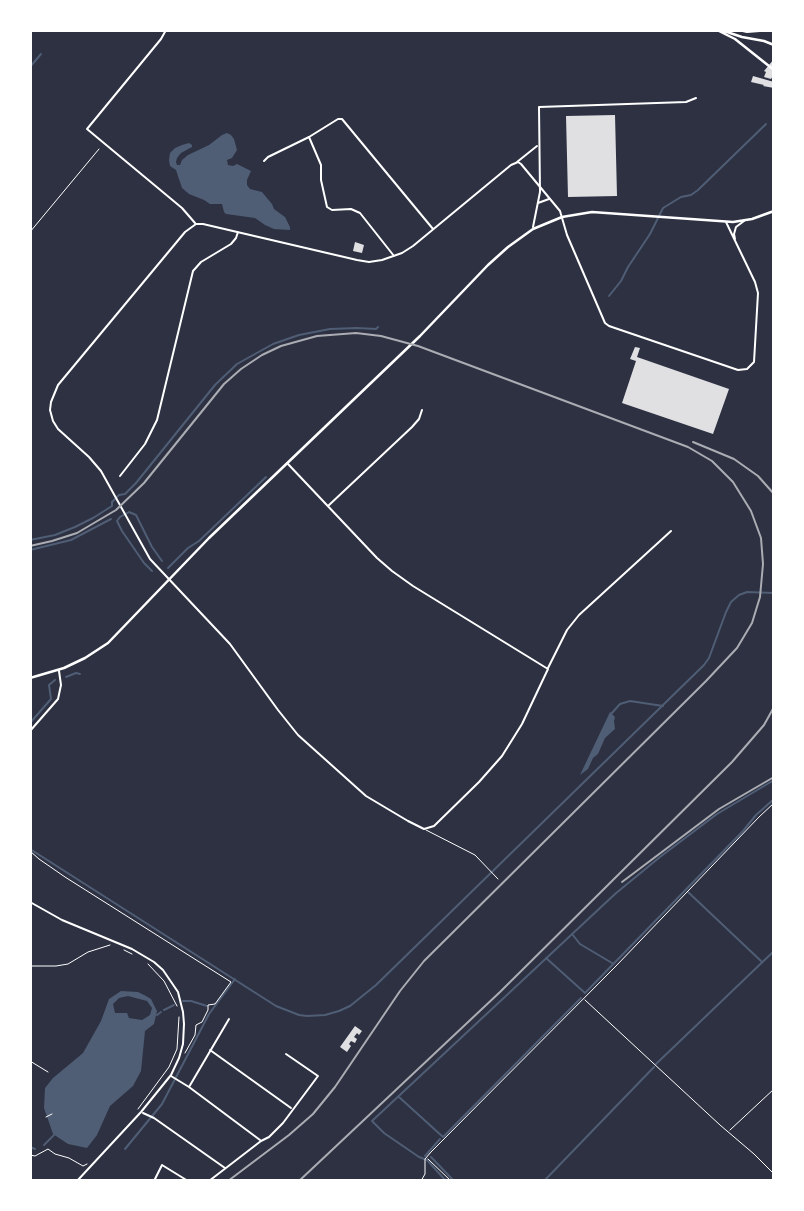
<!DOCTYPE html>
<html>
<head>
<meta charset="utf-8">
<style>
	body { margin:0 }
	#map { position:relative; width:804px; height:1211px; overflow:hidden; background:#2d3142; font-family:"Noto Serif",serif }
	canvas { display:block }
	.frame { position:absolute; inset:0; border:32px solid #fff; pointer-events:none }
</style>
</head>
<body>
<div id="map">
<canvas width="804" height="1211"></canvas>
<div class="frame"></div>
</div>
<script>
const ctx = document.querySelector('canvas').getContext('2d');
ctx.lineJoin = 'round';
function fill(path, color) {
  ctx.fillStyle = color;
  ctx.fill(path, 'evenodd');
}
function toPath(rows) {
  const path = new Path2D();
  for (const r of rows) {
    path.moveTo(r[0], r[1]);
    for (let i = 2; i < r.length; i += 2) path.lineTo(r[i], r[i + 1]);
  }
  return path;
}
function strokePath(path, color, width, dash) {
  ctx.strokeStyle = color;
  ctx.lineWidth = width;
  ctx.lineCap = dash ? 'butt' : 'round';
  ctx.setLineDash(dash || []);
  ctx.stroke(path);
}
fill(toPath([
	[227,133,231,135,234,139,237,150,232,158,227,160,228,165,233,166,237,164,251,171,247,180,247,185,250,189,262,192,272,204,274,209,285,217,290,227,290,230,274,229,265,225,255,218,226,214,224,212,222,204,210,204,204,200,189,194,182,188,176,170,170,166,169,160,170,153,175,148,182,145,189,143,192,145,192,147,181,153,177,158,176,162,177,165,180,165,182,160,188,155,209,145,222,135],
	[610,712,615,717,614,721,615,729,605,738,598,754,593,758,588,769,580,775],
	[121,991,138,992,146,996,151,999,157,1011,154,1024,145,1031,141,1071,133,1086,110,1106,97,1135,87,1148,68,1144,53,1134,44,1108,45,1088,53,1078,83,1053,101,1021,109,999],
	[128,996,147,1001,152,1008,150,1015,142,1020,129,1018,127,1013,115,1013,113,1004,119,998]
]), '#4f5d75');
strokePath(toPath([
	[30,67,41,54],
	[609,296,621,281,628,267,650,234,663,208,681,197,691,195,698,190,766,124],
	[30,540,55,535,75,527,93,518,112,506,112,502,119,495,125,494,136,483,215,385,237,364,273,344,299,335,330,329,357,328,376,329,378,327],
	[30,550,71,540,111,519],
	[168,568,188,548,199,541,266,477],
	[152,571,144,563,122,531,117,521,120,517,129,512,136,515,152,547,162,561],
	[66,677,76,673,80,674],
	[611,714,620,704,630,701,663,706],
	[30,723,51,699,49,685,55,680],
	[30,849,276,1006,299,1015,307,1016,325,1015,339,1011,350,1006,376,985,704,665,709,658,726,612,731,602,739,595,747,592,774,593],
	[688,892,761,961],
	[572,934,580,944,612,963],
	[546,958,585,993,743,831,756,815,774,799],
	[183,1001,191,1001,207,1006],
	[164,1010,174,1005],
	[157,1015,161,1012],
	[656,1064,774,951],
	[399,1097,443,1137,581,998],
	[44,1145,54,1135],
	[30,1147,35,1149],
	[125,1149,162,1104,209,1014,235,979],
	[425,1156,440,1139],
	[431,1157,454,1181],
	[446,1181,427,1160,419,1157,384,1133,372,1121,615,894,660,857,717,814,774,780],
	[544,1181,654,1067]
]), '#4f5d75', 2);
fill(toPath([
	[774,59,774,74,771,79,764,77,766,72,764,71],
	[753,76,774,82,774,88,763,86,764,85,751,82],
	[615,115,617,196,568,197,566,116],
	[355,242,364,245,362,253,353,251],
	[635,347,640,348,637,357,729,389,713,434,622,403,636,361,630,359],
	[355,1026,362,1031,359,1035,357,1033,354,1037,357,1039,355,1043,351,1041,349,1044,351,1046,347,1052,340,1047]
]), '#e0e0e3');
strokePath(toPath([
	[30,851,39,859,65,877,231,982,215,1004,208,1005,208,1010,202,1022,196,1025,195,1035,185,1053],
	[124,950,132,954],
	[148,964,164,981,177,1006],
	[30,966,56,966,68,964,88,952,110,945],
	[585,1000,720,1125,754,1154,774,1174],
	[30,1061,48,1072],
	[138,1109,169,1067,177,1049,179,1017],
	[46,1117,52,1114],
	[730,1130,774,1089],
	[30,1155,35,1156,48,1149,55,1154,69,1158,83,1166,87,1164],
	[428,1159,451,1181],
	[421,1181,425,1174,425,1159,431,1152,616,966,759,817,774,803]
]), '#fff', 1);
strokePath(toPath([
	[30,232,99,149],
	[426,830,475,855,498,879]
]), '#fff', 1);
strokePath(toPath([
	[166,30,161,39,87,129,182,208,195,223],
	[738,30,747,32,773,30],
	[309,137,321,165,321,180,327,207,332,210,351,209,360,213,394,256],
	[264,161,268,157,309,137,338,119,342,119,433,229],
	[517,162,537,146],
	[538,203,549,199],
	[196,224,185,232,58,385,51,402,50,410,53,421,58,429,89,457,101,471,150,559,230,644,278,710,298,735,366,796,408,821,424,829,434,826,479,782,502,756,522,724,548,669,413,586,392,571,377,558,288,464],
	[196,224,203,224,357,260,369,262,382,260,402,253,413,246,511,165,518,162,521,164,560,211,567,235,605,323,609,326,738,370,747,369,754,362,758,293,755,282,726,222],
	[533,227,540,192,539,107,686,102,696,98],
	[735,239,734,234,736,227,744,221],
	[120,476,145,444,157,420,193,271,201,262,231,244,236,238,238,232],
	[328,506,412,427,419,419,422,410],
	[548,668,567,630,579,615,671,531],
	[30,902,62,920,132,949,154,962,163,970,178,992,183,1012,184,1024,183,1044,179,1058,171,1075,141,1112,77,1181],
	[210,1050,291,1108],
	[171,1076,189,1087,260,1140],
	[189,1087,229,1019],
	[143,1113,154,1118,225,1168],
	[30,1178,31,1181],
	[154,1181,162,1165,188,1181],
	[209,1181,261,1141,269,1137,283,1123,318,1076,286,1054]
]), '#fff', 2);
strokePath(toPath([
	[30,731,58,699,61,685,59,671]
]), '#fff', 2);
strokePath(toPath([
	[717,30,735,39,774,70],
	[721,30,742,37,764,41,774,45],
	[30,678,64,668,85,658,108,643,209,538,420,336,488,265,508,247,533,229,562,217,592,212,733,222,752,219,774,211]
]), '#fff', 2.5);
strokePath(toPath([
	[693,442,734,459,758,476,774,494],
	[30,546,52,541,77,533,116,510,144,483,224,384,241,369,262,355,281,346,317,336,356,333,381,336,418,346,688,447,712,461,733,482,751,511,761,538,763,564,760,597,752,623,737,648,706,681,424,961,400,991,335,1087,313,1114,289,1135,228,1181],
	[622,882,719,809,774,777],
	[299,1181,500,992,732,762,764,725,774,707]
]), '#abadb3', 2);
</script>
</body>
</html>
